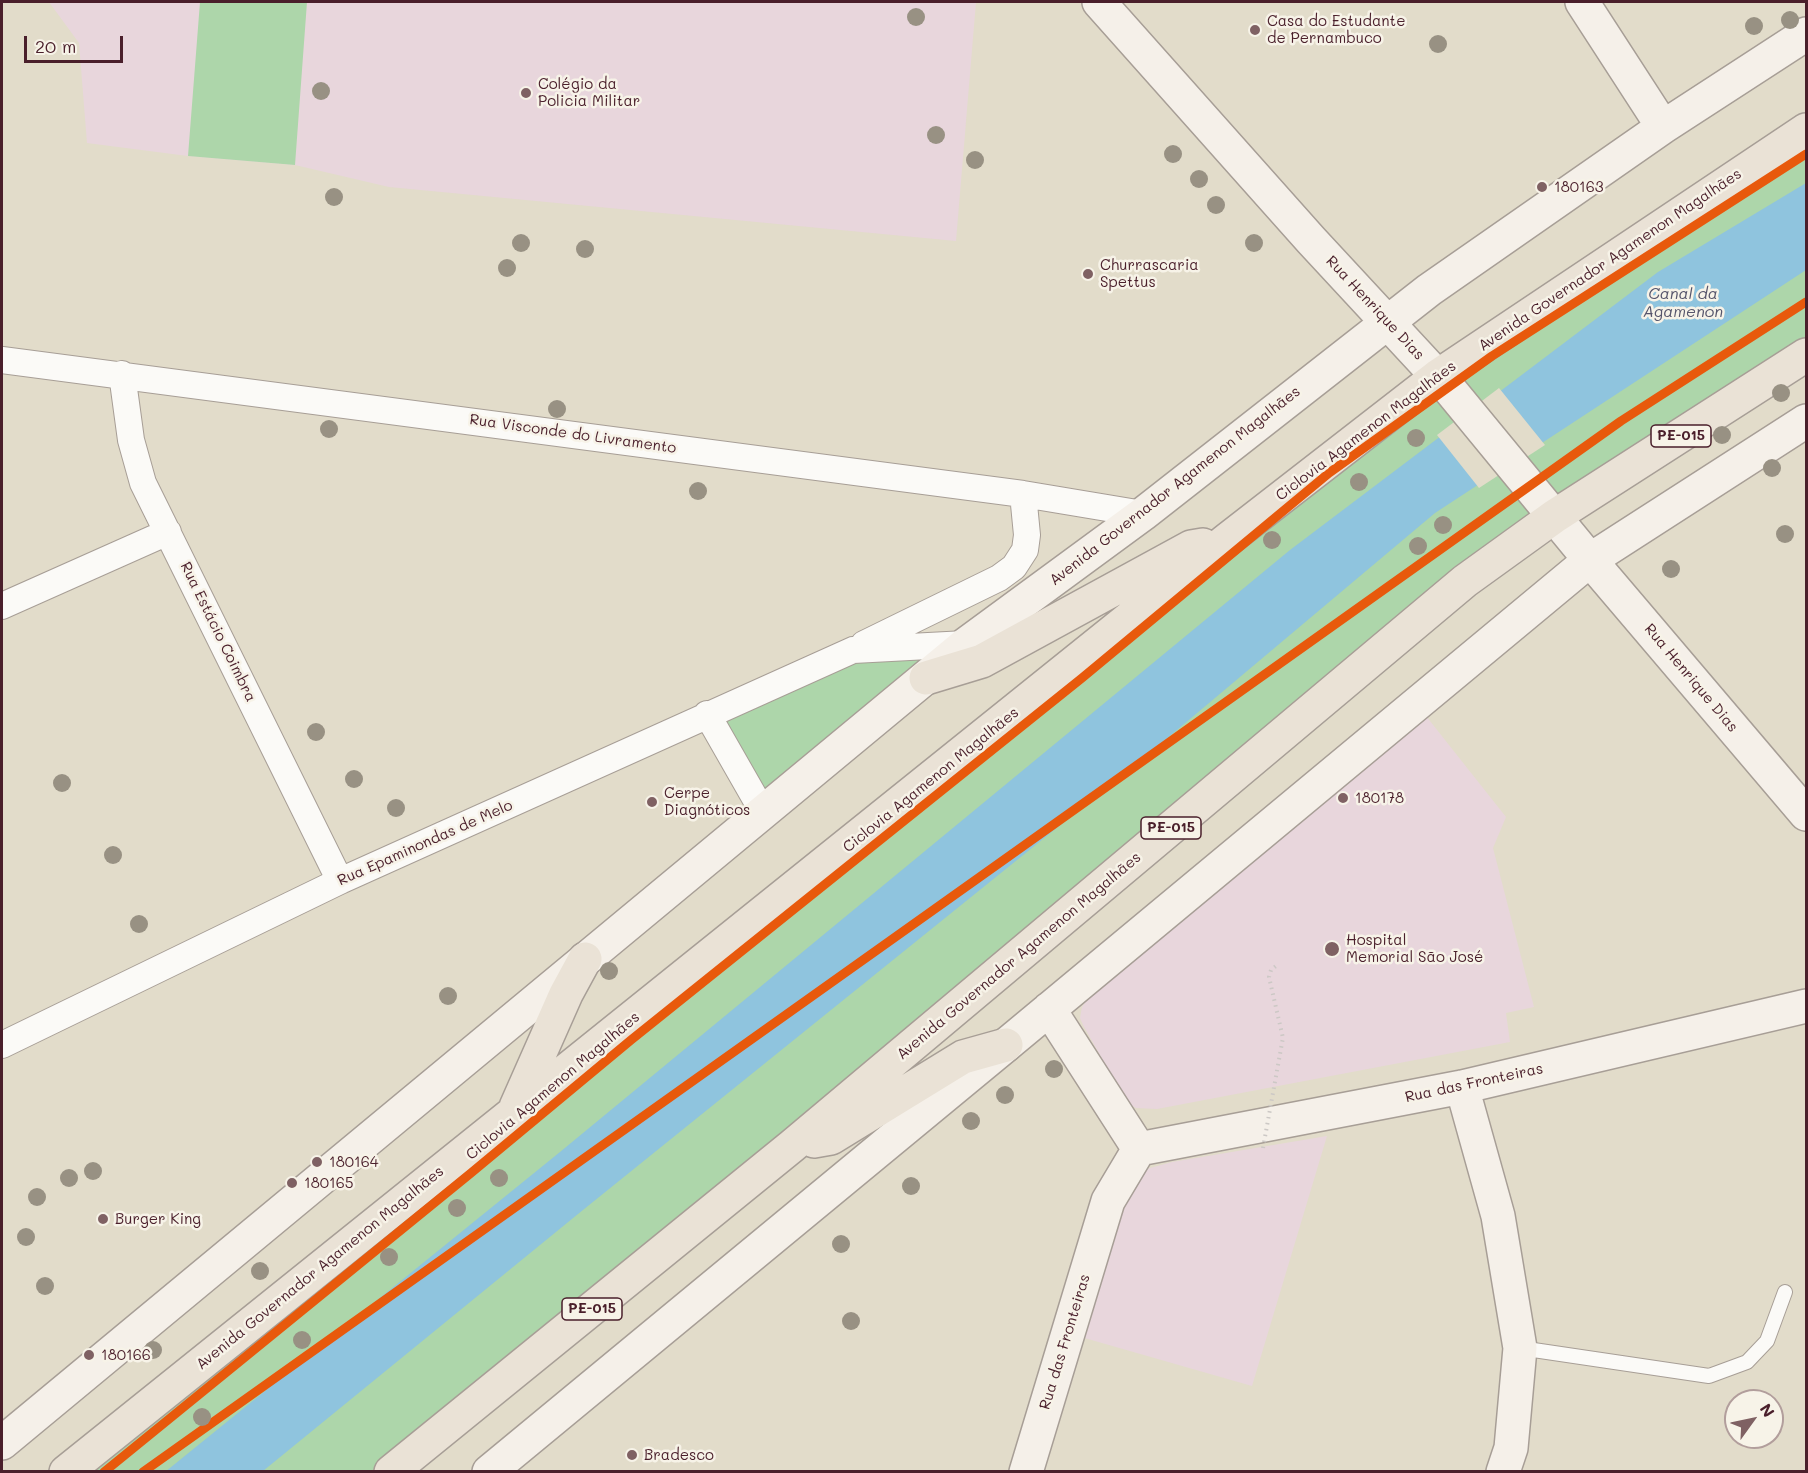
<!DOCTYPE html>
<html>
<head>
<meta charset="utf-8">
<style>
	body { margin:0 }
	#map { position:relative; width:1808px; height:1473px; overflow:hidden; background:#e2dcca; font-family:Mali,sans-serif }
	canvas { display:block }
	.frame { position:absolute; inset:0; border:3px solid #4a1f2b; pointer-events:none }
	.north { position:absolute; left:1724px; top:1389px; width:60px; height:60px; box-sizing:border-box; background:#f7f3e8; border:2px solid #b29e9c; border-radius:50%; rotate:57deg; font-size:16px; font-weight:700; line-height:24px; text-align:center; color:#4a1f2b }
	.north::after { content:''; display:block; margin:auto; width:21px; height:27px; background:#7f6163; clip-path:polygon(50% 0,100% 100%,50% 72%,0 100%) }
	.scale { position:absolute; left:24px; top:36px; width:99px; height:27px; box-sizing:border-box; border:3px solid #4a1f2b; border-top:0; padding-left:8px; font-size:18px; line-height:21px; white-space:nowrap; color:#4a1f2b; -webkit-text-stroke:4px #f7f3e8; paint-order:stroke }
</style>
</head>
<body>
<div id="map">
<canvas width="1808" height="1473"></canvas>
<div class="frame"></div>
<div class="north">N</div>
<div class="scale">20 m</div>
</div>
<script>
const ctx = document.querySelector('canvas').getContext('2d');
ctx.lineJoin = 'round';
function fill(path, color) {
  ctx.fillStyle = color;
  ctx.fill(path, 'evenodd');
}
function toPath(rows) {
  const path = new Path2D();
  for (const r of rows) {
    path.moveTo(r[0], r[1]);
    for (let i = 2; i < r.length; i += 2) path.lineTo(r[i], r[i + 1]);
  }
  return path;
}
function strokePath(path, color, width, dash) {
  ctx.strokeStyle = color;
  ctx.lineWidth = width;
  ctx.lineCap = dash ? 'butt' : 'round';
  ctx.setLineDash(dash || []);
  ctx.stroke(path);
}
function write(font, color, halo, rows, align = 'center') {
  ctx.font = font + ' Mali,sans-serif';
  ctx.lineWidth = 5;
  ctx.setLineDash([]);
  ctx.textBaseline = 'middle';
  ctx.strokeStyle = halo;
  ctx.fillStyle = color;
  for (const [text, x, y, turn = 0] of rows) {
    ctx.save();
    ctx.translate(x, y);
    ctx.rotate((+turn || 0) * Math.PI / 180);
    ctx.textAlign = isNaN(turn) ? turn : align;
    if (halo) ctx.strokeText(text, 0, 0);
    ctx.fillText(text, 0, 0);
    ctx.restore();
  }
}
fill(toPath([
	[49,2,976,2,956,241,389,187,295,165,188,156,87,143,79,43],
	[1426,716,1506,817,1493,848,1534,1007,1506,1013,1510,1042,1157,1109,1136,1108,1129,1104,1124,1098,1083,1025,1080,1018,1082,1007,1089,997],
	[1327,1136,1252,1386,1081,1337,1126,1185,1143,1170,1172,1162]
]), '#e8d6dc');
fill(toPath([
	[200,2,307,2,295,165,188,156],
	[1806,130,1806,355,1555,516,391,1471,66,1472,1228,539],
	[966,644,763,812,707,714,853,650]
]), '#add6aa');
fill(toPath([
	[1806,183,1806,270,1435,513,1146,756,578,1214,263,1471,165,1472,560,1152,1290,550,1658,272]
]), '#8fc4de');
fill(toPath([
	[1499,388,1545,445,1479,488,1437,435]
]), '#e2dcca');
const lane = toPath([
	[1520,1348,1709,1376,1747,1362,1767,1341,1785,1292]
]);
const street = toPath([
	[2,360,1023,494,1143,514],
	[122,374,131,440,143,483,340,881],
	[2,606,168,532],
	[864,644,999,578,1014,567,1025,550,1027,535,1023,494],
	[707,714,763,812],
	[2,1045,340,881,853,650,966,644]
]);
const secondary = toPath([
	[1099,2,1311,240,1451,391,1590,560,1806,814],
	[1582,2,1663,127],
	[1049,1009,1139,1149],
	[1462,1087,1498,1216,1520,1348,1511,1448,1503,1472],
	[2,1443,966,644,1143,514,1429,290,1663,127,1806,34],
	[489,1472,1006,1045,1590,560,1806,421],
	[1026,1472,1108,1201,1139,1149,1462,1087,1806,1006]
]);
const highway = toPath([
	[926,678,982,661,1191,547,1203,545],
	[516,1107,566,994,585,959],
	[814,1141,831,1138,963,1057,1006,1045],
	[66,1472,1228,539,1438,376,1806,130],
	[391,1472,792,1146,1465,581,1555,516,1806,355]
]);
strokePath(lane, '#a79e96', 16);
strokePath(street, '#a79e96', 28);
strokePath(secondary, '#a79e96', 36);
strokePath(highway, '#a79e96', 36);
strokePath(lane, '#fbfaf7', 14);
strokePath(street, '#fbfaf7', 26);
strokePath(secondary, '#f5f0e9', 33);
strokePath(highway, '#eae2d6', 33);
strokePath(toPath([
	[1263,1148,1282,1043,1283,1038,1269,977,1271,970,1276,966]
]), '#ccc8c5', 4, [1.5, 4.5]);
strokePath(toPath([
	[104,1472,471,1173,631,1040,1082,678,1329,473,1492,356,1806,154],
	[143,1472,1621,421,1806,302]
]), '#e8590c', 9);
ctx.fillStyle = '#989183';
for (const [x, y] of [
	[916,17],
	[1790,20],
	[1754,26],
	[1438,44],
	[321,91],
	[936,135],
	[1173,154],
	[975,160],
	[1199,179],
	[334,197],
	[1216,205],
	[521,243],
	[1254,243],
	[585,249],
	[507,268],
	[1781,393],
	[557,409],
	[329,429],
	[1722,435],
	[1416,438],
	[1772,468],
	[1359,482],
	[698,491],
	[1443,525],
	[1785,534],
	[1272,540],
	[1418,546],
	[1671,569],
	[316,732],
	[354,779],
	[62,783],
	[396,808],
	[113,855],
	[139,924],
	[609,971],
	[448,996],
	[1054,1069],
	[1005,1095],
	[971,1121],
	[93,1171],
	[69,1178],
	[499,1178],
	[911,1186],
	[37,1197],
	[457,1208],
	[26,1237],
	[841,1244],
	[389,1257],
	[260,1271],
	[45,1286],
	[851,1321],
	[302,1340],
	[153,1350],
	[202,1417]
]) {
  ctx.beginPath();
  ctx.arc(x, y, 9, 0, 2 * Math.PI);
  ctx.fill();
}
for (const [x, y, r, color] of [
	[1255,30,6,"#7f6163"],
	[526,93,6,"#7f6163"],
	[1542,187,6,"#7f6163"],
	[1088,274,6,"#7f6163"],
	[1343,798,6,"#7f6163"],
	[652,802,6,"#7f6163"],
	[1332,949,8,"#7f6163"],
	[317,1162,6,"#7f6163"],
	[292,1183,6,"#7f6163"],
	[103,1219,6,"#7f6163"],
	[89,1355,6,"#7f6163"],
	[632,1455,6,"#7f6163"]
]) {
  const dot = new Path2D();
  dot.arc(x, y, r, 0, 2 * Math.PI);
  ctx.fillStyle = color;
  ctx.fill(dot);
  strokePath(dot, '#f7f3e8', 2);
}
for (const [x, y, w] of [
	[1681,436,60],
	[1171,828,60],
	[592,1309,60]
]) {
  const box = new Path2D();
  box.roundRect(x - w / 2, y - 11, w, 22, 4.5);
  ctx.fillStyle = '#f7f3e8';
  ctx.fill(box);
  strokePath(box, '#4a1f2b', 1.5);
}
write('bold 14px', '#4a1f2b', null, [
	["PE-015",1681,436],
	["PE-015",1171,828],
	["PE-015",592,1309]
]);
write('15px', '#4a1f2b', '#f7f3e8', [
	["Casa do Estudante",1267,21],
	["de Pernambuco",1267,38],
	["Colégio da",538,84],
	["Policia Militar",538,101],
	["180163",1554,187],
	["Churrascaria",1100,265],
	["Spettus",1100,282],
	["Cerpe",664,793],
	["Diagnóticos",664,810],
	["180178",1355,798],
	["Hospital",1346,940],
	["Memorial São José",1346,957],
	["180164",329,1162],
	["180165",304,1183],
	["Burger King",115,1219],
	["180166",101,1355],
	["Bradesco",644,1455]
], 'left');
write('15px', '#4a1f2b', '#f7f3e8', [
	["Avenida Governador Agamenon Magalhães",1610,260,-34],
	["Rua Henrique Dias",1375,308,47],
	["Ciclovia Agamenon Magalhães",1366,431,-37],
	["Rua Visconde do Livramento",573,434,8],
	["Avenida Governador Agamenon Magalhães",1175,486,-38],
	["Rua Estácio Coimbra",218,632,64],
	["Rua Henrique Dias",1691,678,50],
	["Ciclovia Agamenon Magalhães",931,780,-39],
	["Rua Epaminondas de Melo",425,843,-24],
	["Avenida Governador Agamenon Magalhães",1019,956,-40],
	["Rua das Fronteiras",1474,1083,-12],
	["Ciclovia Agamenon Magalhães",553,1086,-40],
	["Avenida Governador Agamenon Magalhães",320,1268,-39],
	["Rua das Fronteiras",1065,1342,-73]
]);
write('italic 16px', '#56556c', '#f7f3e8', [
	["Canal da",1683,294],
	["Agamenon",1683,312]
]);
</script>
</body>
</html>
